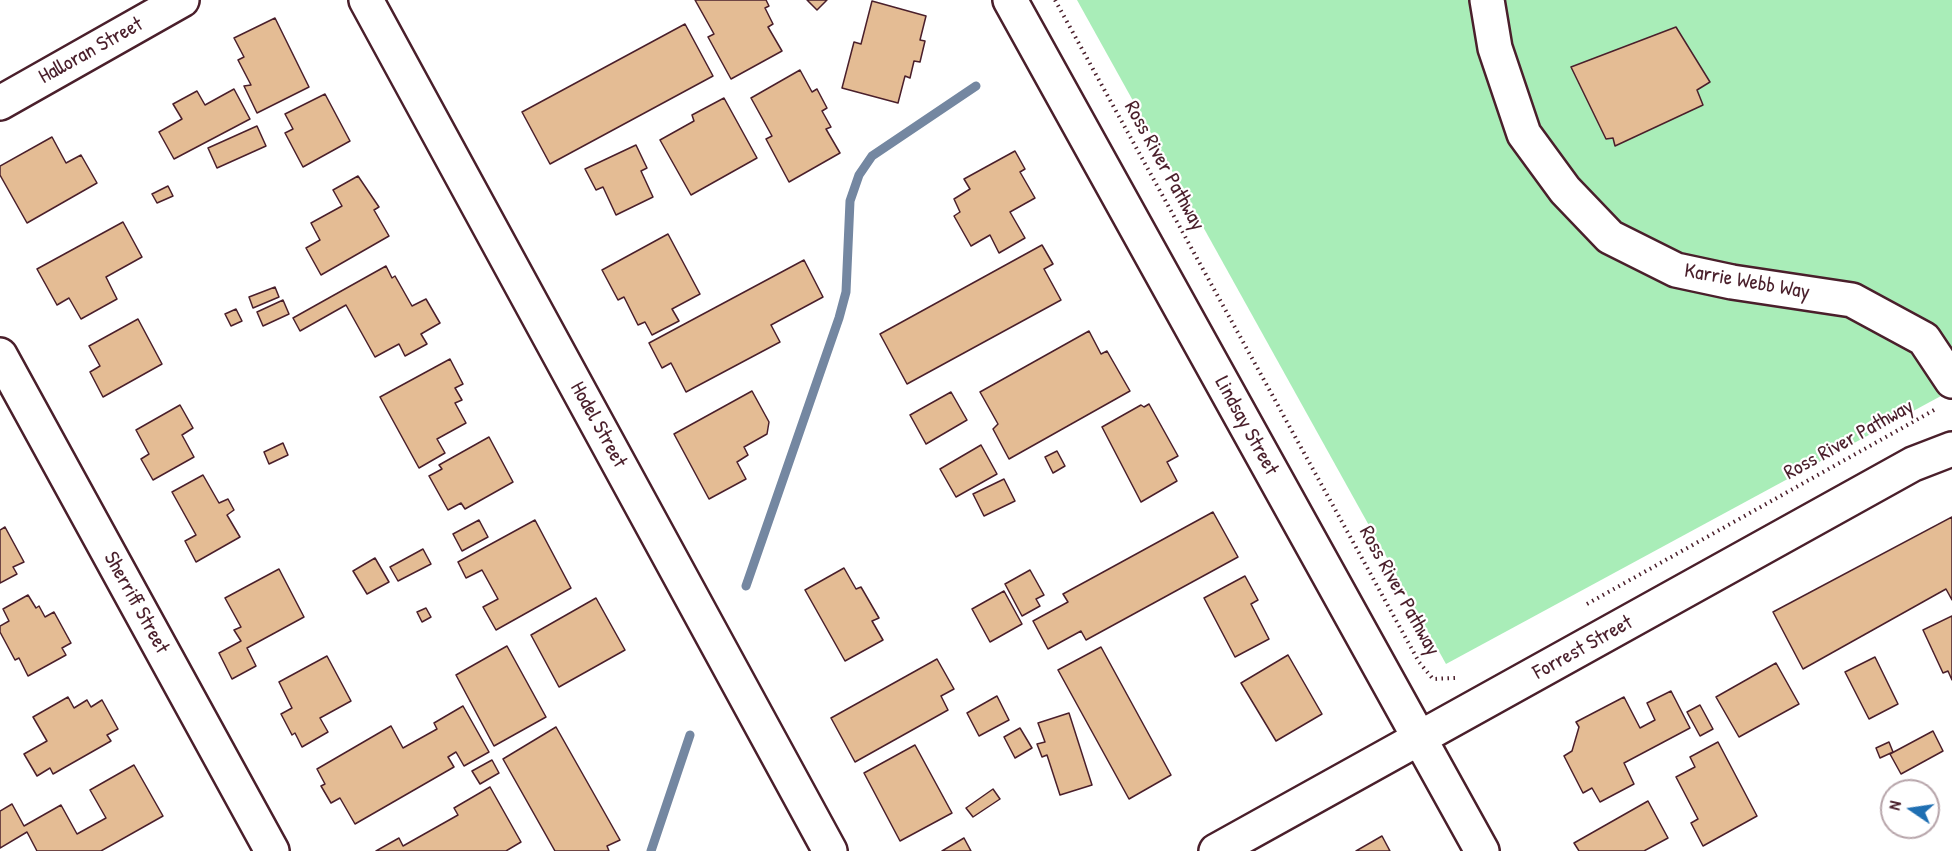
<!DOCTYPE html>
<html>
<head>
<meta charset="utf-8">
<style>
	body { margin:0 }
	#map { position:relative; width:1952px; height:851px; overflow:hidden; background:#fff; font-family:"Patrick Hand",sans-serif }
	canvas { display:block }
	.north { position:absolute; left:1880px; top:779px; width:60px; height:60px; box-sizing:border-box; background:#fff; border:2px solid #b7a5aa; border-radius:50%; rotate:283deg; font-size:16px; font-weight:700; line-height:24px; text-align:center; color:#4a1f2b }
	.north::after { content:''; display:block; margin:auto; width:21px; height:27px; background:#1f6fb2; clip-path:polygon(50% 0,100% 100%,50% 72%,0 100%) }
</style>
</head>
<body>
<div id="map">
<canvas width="1952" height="851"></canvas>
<div class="north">N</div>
</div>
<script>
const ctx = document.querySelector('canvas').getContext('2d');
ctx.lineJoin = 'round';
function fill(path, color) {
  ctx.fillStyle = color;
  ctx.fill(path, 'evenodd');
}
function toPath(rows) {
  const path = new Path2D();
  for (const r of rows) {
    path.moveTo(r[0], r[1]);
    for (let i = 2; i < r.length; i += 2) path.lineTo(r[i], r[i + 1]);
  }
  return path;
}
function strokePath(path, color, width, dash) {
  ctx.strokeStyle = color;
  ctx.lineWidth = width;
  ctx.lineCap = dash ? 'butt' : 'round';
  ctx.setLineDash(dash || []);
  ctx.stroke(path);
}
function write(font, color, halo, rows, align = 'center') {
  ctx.font = font + ' "Patrick Hand",sans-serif';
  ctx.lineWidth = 4.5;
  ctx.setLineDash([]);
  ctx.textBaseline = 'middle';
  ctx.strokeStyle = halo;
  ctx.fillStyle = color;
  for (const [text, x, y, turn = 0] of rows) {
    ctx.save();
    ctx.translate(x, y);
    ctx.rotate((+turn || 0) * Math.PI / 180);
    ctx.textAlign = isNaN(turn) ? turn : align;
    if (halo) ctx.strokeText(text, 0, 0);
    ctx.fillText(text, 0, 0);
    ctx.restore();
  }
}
fill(toPath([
	[1077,0,1952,0,1952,390,1446,664]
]), '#a9edb8');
strokePath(toPath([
	[746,586,839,318,846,292,850,201,859,175,872,156,976,86],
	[651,851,690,735]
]), '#7487a1', 9);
const building = toPath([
	[695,0,766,0,769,6,765,8,773,24,768,27,782,51,731,79,708,37,714,34,695,0],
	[807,0,827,0,817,10,807,0],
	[872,1,926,16,920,40,925,41,920,62,914,61,910,78,905,76,898,103,842,88,854,42,861,44,872,1],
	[275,18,309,87,257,113,244,86,251,85,238,60,244,57,234,38,275,18],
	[685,24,713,76,550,164,522,112,685,24],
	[1676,27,1710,82,1697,90,1703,105,1615,146,1613,138,1606,139,1571,67,1676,27],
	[800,70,812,92,817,89,827,108,822,111,831,127,826,129,840,153,789,182,766,139,772,136,751,98,800,70],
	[234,89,250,119,174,159,159,132,182,119,173,104,197,91,205,105,234,89],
	[325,94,350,141,303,167,285,133,293,129,285,114,325,94],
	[724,98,757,158,691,195,660,140,694,121,692,115,724,98],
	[257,126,266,146,217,168,208,148,257,126],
	[52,137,66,163,81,155,97,183,27,223,0,175,0,166,52,137],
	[636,145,647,168,641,171,653,197,616,215,603,187,596,190,585,169,636,145],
	[1015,151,1025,169,1020,172,1035,198,1010,212,1025,238,999,253,990,235,971,246,954,216,960,212,954,199,970,189,964,179,1015,151],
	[358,176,379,207,374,210,389,236,321,275,306,248,320,240,311,223,342,206,333,190,358,176],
	[168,186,173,196,157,203,152,194,168,186],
	[123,222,142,257,106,277,117,299,81,319,69,298,57,305,37,269,123,222],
	[668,234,700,294,672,309,679,321,652,335,645,322,638,325,624,297,618,300,602,270,668,234],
	[1042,245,1053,264,1044,269,1061,300,907,384,880,334,1042,245],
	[804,260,823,297,771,325,780,342,686,392,671,363,662,368,649,343,804,260],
	[386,266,392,278,395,276,412,306,426,299,440,323,421,334,427,344,405,356,399,344,375,357,346,305,300,331,293,318,386,266],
	[275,287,279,297,253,308,249,297,275,287],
	[283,300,289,314,263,326,257,312,283,300],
	[236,309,242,321,231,326,225,314,236,309],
	[138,319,162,364,103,397,90,372,100,366,89,346,138,319],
	[1089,331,1101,354,1107,351,1130,391,1009,459,993,429,998,424,980,392,1089,331],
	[450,359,463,384,455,388,462,400,455,403,466,423,437,439,445,453,419,468,380,397,450,359],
	[752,391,769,422,767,434,744,447,748,455,737,462,746,479,709,499,674,434,752,391],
	[951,392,967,420,926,444,910,415,951,392],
	[1149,404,1178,456,1167,462,1177,481,1141,502,1102,427,1141,405,1144,407,1149,404],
	[180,405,193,428,182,435,194,457,153,480,141,459,149,454,136,430,180,405],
	[489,437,513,482,465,509,461,503,448,510,429,476,442,469,439,465,489,437],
	[283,443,288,455,269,464,264,452,283,443],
	[981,445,997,474,956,497,940,469,981,445],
	[1057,451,1065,466,1053,473,1045,457,1057,451],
	[203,475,219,503,228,499,234,510,227,515,240,537,196,562,185,541,196,535,172,492,203,475],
	[1004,479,1015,501,984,516,973,494,1004,479],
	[1213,512,1238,557,1086,640,1081,631,1048,649,1033,621,1068,602,1063,594,1213,512],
	[1952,517,1952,600,1946,589,1803,669,1773,612,1952,517],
	[479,520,488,537,462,551,453,534,479,520],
	[535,520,571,588,496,630,483,607,498,599,482,570,466,578,458,562,535,520],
	[5,527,24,562,13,567,17,574,0,583,0,530,5,527],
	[423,549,431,564,398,581,390,567,423,549],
	[375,558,389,582,367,594,353,571,375,558],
	[844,568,856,589,861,587,879,618,872,621,883,640,845,661,805,590,844,568],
	[279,569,304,617,247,648,256,666,232,679,219,653,241,641,234,630,241,627,225,598,279,569],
	[1030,570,1044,595,1036,599,1040,606,1022,616,1005,584,1030,570],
	[1245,576,1258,600,1251,604,1269,639,1235,657,1204,598,1245,576],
	[1004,591,1022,624,990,642,972,609,1004,591],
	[28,595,36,608,39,606,45,617,54,612,71,643,62,648,66,655,28,676,19,658,15,660,0,632,0,626,9,621,3,609,28,595],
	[596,598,625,650,559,687,531,635,596,598],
	[426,608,431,617,422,622,417,612,426,608],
	[1952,616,1952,680,1948,671,1943,673,1923,630,1952,616],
	[507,646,546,717,494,746,456,675,507,646],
	[1101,647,1171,775,1129,799,1058,670,1101,647],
	[1288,655,1322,714,1276,741,1241,683,1288,655],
	[327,656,351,701,320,718,328,732,302,747,295,733,292,735,281,714,292,708,279,682,327,656],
	[1875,657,1898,704,1869,719,1845,672,1875,657],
	[937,659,954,689,941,696,948,710,855,762,831,718,937,659],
	[1776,663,1799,704,1739,737,1716,697,1776,663],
	[1671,691,1690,728,1624,763,1634,784,1600,802,1592,788,1583,793,1564,756,1572,751,1579,727,1576,722,1624,697,1640,728,1655,720,1647,703,1671,691],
	[997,696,1009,720,979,736,967,713,997,696],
	[68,697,74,708,87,700,91,707,102,700,118,729,107,735,111,741,53,774,50,768,37,776,24,754,47,741,33,717,68,697],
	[1700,705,1713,729,1700,736,1687,712,1700,705],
	[463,706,489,752,464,766,456,752,448,757,454,767,355,824,340,798,331,803,321,786,325,784,317,769,391,726,403,748,437,729,434,723,463,706],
	[1069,713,1092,785,1060,795,1047,755,1042,757,1037,744,1045,742,1038,723,1069,713],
	[556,727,620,840,607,846,609,851,555,851,503,759,556,727],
	[1020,728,1032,748,1015,758,1004,737,1020,728],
	[1933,731,1943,751,1901,774,1890,754,1933,731],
	[1718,742,1757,816,1703,846,1691,823,1698,819,1676,777,1695,767,1690,757,1718,742],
	[1889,742,1893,752,1880,758,1876,748,1889,742],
	[915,745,952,813,900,841,864,773,915,745],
	[492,760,499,773,480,784,472,771,492,760],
	[134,765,163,816,101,851,37,851,27,832,0,848,0,811,12,804,24,826,61,805,77,834,106,818,90,790,134,765],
	[490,787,521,842,506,851,376,851,399,838,403,846,458,815,454,808,490,787],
	[993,789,1000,799,973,817,966,808,993,789],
	[1648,801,1668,838,1644,851,1579,851,1574,843,1648,801],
	[1382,836,1390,851,1356,851,1382,836],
	[964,838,971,851,942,851,964,838]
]);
fill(building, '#e4bc94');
strokePath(building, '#4a1f2b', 1.5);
const street = toPath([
	[366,0,830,851],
	[1010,0,1482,851],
	[1487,0,1495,48,1524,134,1565,190,1610,237,1676,270,1732,282,1852,300,1924,339,1952,381],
	[0,103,182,0],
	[0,355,272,851],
	[1216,851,1913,464,1952,449]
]);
strokePath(street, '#4a1f2b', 38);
strokePath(toPath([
	[1055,0,1419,662,1433,679,1455,678],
	[1587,604,1936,409]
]), '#4a1f2b', 4, [1.5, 4.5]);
strokePath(street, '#fff', 33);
write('21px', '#4a1f2b', '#fff', [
	["Halloran Street",91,51,-29],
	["Ross River Pathway",1164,166,61],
	["Karrie Webb Way",1747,282,10],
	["Hodel Street",598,425,61],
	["Lindsay Street",1246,426,61],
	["Ross River Pathway",1849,440,-29],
	["Ross River Pathway",1399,591,61],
	["Sherriff Street",136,603,61],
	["Forrest Street",1583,648,-29]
]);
</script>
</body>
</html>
